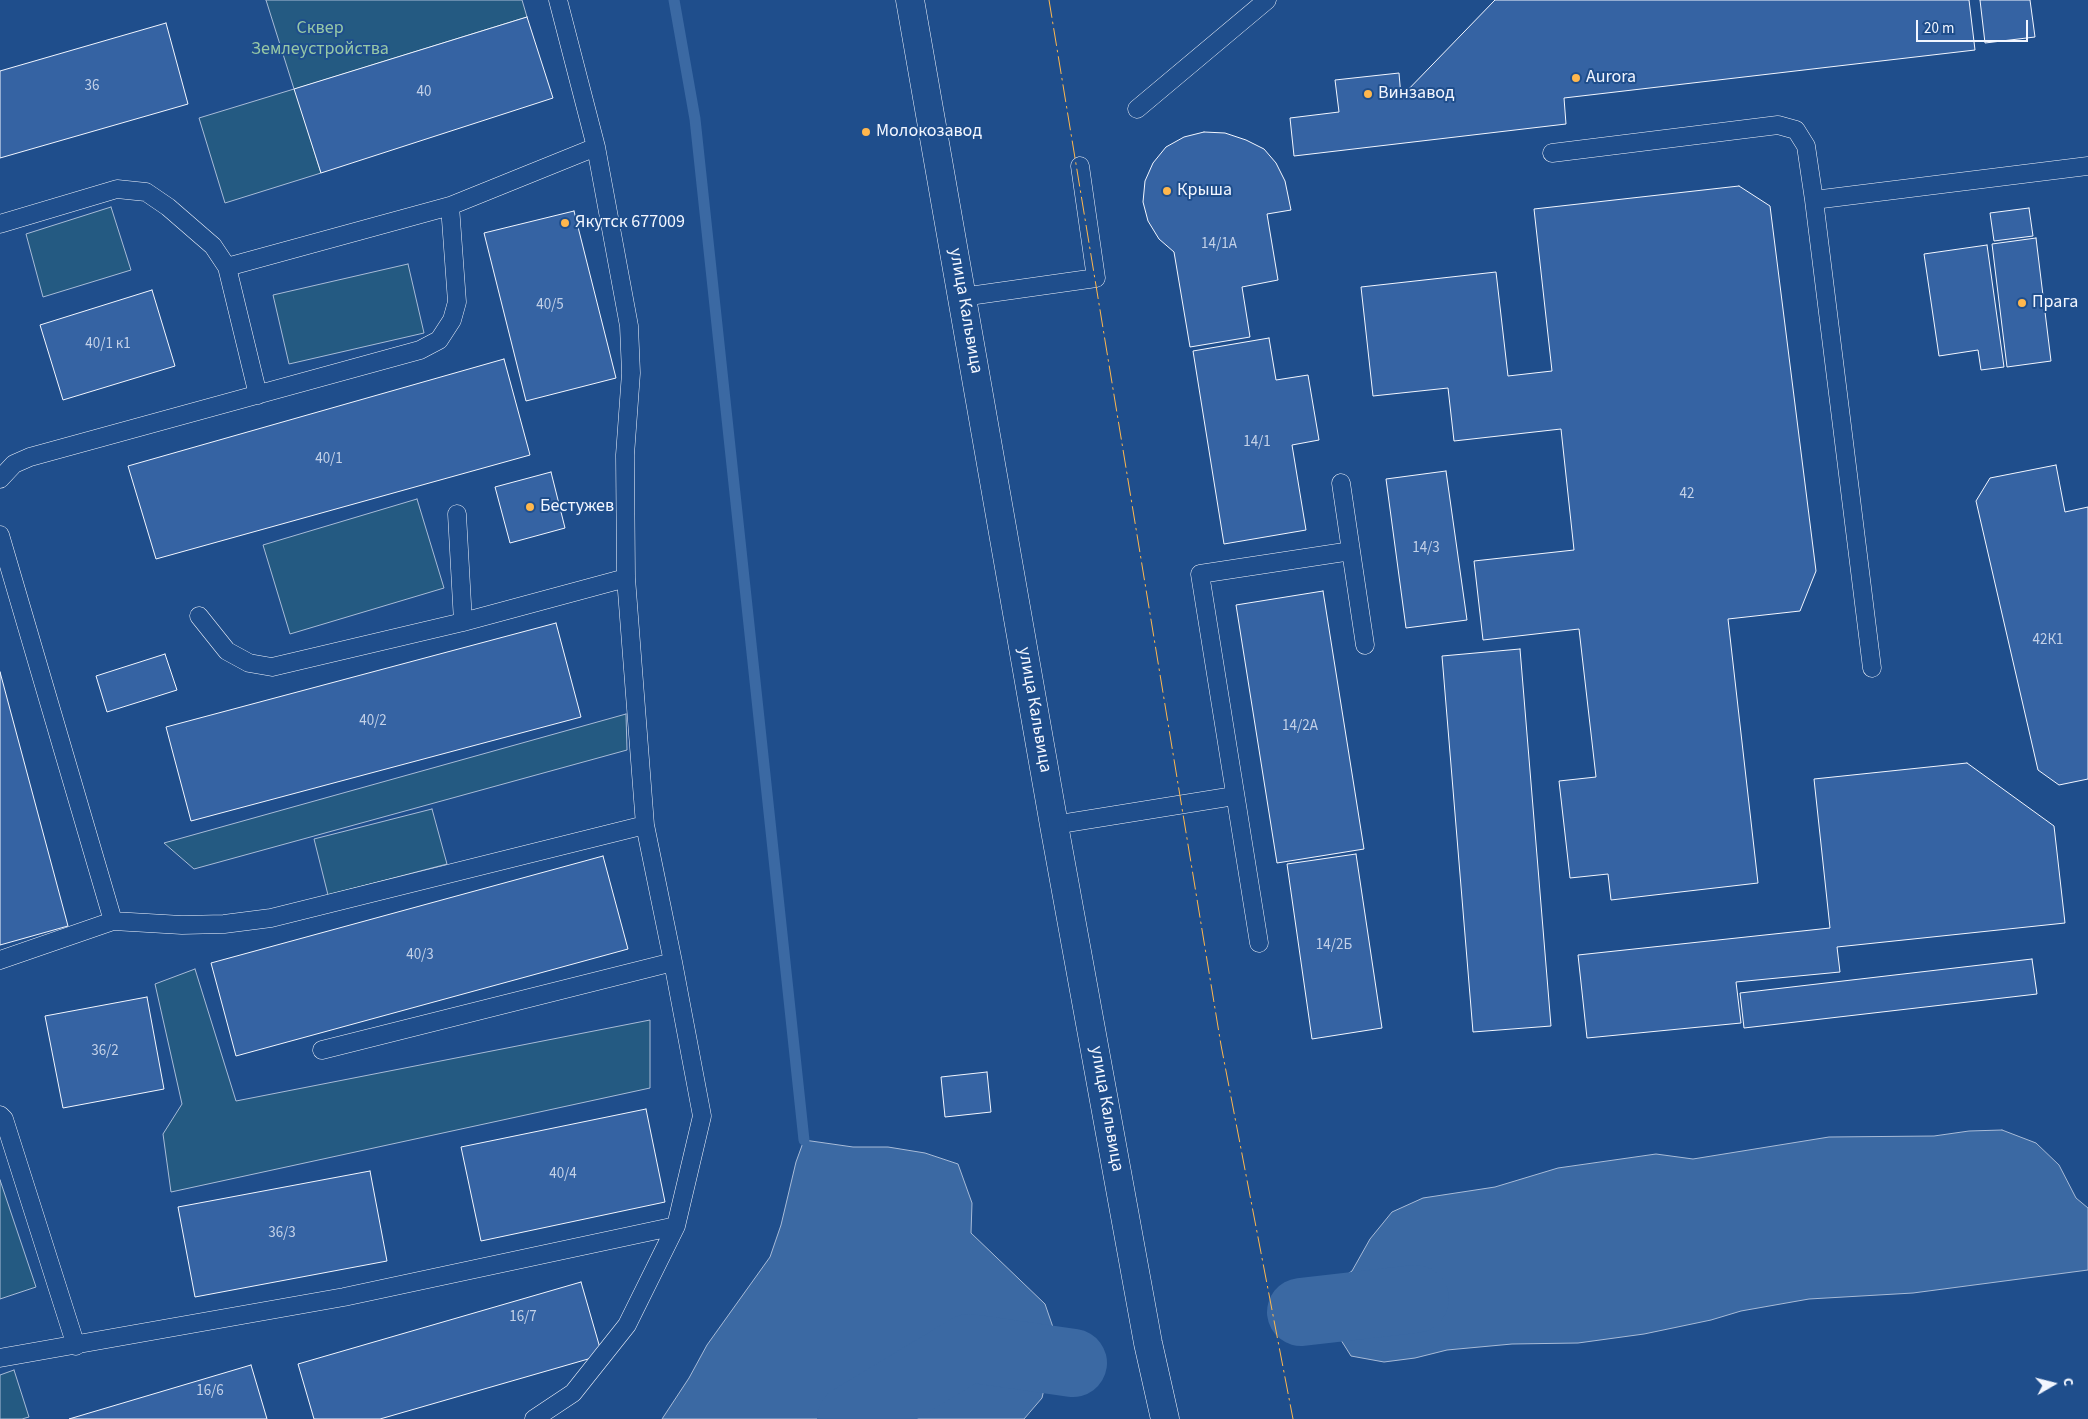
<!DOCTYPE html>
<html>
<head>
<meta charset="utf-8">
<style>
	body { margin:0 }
	#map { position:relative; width:2088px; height:1419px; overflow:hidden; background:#1f4e8c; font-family:"Source Sans 3",sans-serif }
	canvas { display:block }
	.north { position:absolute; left:2028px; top:1359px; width:50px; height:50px; -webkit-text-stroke:4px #1f4e8c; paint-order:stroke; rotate:82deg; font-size:14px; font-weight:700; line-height:20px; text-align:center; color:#f2f6ff }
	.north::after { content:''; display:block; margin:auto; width:18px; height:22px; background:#f2f6ff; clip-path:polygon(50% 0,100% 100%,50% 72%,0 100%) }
	.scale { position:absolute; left:1916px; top:20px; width:112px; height:22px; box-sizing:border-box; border:2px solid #f2f6ff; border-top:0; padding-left:6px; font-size:15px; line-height:18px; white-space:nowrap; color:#f2f6ff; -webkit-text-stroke:4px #1f4e8c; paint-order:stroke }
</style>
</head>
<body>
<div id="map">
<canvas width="2088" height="1419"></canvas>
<div class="north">С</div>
<div class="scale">20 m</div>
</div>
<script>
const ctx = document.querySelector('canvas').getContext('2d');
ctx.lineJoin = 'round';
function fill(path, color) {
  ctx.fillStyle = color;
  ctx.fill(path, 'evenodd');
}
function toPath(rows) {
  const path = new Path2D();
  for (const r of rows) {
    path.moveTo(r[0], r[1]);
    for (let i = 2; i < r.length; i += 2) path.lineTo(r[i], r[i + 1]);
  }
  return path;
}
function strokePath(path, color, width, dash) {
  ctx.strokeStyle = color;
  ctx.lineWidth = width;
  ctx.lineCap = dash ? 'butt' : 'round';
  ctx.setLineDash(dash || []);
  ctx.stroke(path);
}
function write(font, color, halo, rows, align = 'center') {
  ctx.font = font + ' "Source Sans 3",sans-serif';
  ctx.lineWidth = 4;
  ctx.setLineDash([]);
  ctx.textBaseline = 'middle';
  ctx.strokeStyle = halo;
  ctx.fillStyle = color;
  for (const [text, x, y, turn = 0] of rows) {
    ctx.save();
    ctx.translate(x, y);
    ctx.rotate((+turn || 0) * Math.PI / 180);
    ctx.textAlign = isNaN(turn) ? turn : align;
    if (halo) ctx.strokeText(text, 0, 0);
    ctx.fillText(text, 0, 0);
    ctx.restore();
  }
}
const green = toPath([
	[266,0,522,0,527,17,295,89,321,173,225,203,199,118,294,89,266,0],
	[111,207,131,270,43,297,26,234,111,207],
	[408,264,424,333,289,364,273,295,408,264],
	[417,499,444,588,290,634,263,545,417,499],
	[626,714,627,750,194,869,164,843,626,714],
	[432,809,447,864,328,895,314,839,432,809],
	[195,969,236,1101,650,1020,650,1088,171,1192,163,1134,182,1104,155,984,195,969],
	[0,1180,36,1287,0,1299,0,1180],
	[14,1370,29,1417,22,1419,0,1419,0,1375,14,1370]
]);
fill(green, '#245a82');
strokePath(green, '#a8bbd7', 1);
const water = toPath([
	[2002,1130,2036,1143,2059,1165,2076,1198,2088,1208,2088,1270,1913,1293,1809,1299,1741,1311,1711,1320,1644,1334,1578,1343,1512,1344,1447,1350,1415,1358,1384,1362,1351,1356,1314,1297,1352,1271,1370,1239,1392,1212,1423,1198,1495,1187,1558,1168,1656,1154,1693,1159,1829,1137,1934,1136,1969,1131,2002,1130],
	[804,1140,853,1147,888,1147,925,1153,958,1164,972,1203,971,1233,1045,1304,1056,1336,1042,1398,1024,1419,662,1419,689,1378,707,1345,770,1257,781,1225,796,1162,804,1140]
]);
fill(water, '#3b69a3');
strokePath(water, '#a8bbd7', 1);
strokePath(toPath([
	[674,0,695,119,804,1140]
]), '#3b69a3', 11);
strokePath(toPath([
	[1301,1312,1415,1299],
	[851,1419,969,1348,1073,1363]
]), '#3b69a3', 68);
const building = toPath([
	[1495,0,1969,0,1975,50,1564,98,1566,124,1294,156,1290,118,1339,112,1335,80,1399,73,1401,97,1495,0],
	[1980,0,2030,0,2035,37,1985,43,1980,0],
	[527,17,553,98,321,173,294,89,527,17],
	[166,23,188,104,0,158,0,71,166,23],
	[1204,132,1225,133,1246,140,1264,149,1276,163,1285,181,1291,210,1267,214,1278,280,1242,287,1250,337,1190,347,1174,252,1159,239,1148,221,1143,202,1145,181,1153,163,1166,147,1184,137,1204,132],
	[1739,186,1770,206,1816,571,1800,611,1728,619,1758,883,1611,900,1608,874,1570,878,1559,781,1596,777,1579,629,1483,640,1474,561,1574,550,1561,429,1454,441,1448,388,1373,396,1361,287,1496,272,1508,376,1552,371,1534,209,1739,186],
	[2029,208,2033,236,1994,241,1990,213,2029,208],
	[574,211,616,378,526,401,484,233,574,211],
	[2036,238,2051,361,2007,367,1992,244,2036,238],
	[1987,245,2004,367,1981,370,1978,350,1939,356,1924,254,1987,245],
	[152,290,175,366,63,400,40,325,152,290],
	[1269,338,1276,380,1308,375,1319,440,1292,445,1306,530,1224,544,1193,351,1269,338],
	[504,359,530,455,156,559,128,466,504,359],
	[2056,465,2065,512,2088,507,2088,779,2059,785,2038,770,1976,501,1990,478,2056,465],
	[1446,471,1467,620,1406,628,1386,479,1446,471],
	[551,472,565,528,510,543,495,487,551,472],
	[1323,591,1364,849,1277,863,1236,605,1323,591],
	[556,623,581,717,191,821,166,727,556,623],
	[1520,649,1551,1026,1473,1032,1442,656,1520,649],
	[165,654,177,690,107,712,96,676,165,654],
	[0,672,68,926,0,945,0,672],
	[1967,763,2054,826,2065,923,1837,947,1840,972,1736,982,1741,1023,1587,1038,1578,955,1830,928,1814,779,1967,763],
	[1356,854,1382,1028,1312,1039,1287,864,1356,854],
	[603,856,628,949,236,1056,211,963,603,856],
	[2032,959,2037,994,1744,1028,1740,993,2032,959],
	[147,997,164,1089,63,1108,45,1016,147,997],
	[987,1072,991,1112,945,1117,941,1077,987,1072],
	[646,1109,665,1202,481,1241,461,1147,646,1109],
	[370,1171,387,1261,195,1297,178,1207,370,1171],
	[581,1282,602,1355,380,1419,314,1419,298,1364,581,1282],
	[251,1365,267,1419,69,1419,251,1365]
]);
fill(building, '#3563a3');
strokePath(building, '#f2f6ff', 1);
const service = toPath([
	[1137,109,1267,0],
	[1552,153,1778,125,1796,130,1806,146,1814,200,2088,166],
	[1814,200,1872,668],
	[0,224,117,189,146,192,168,207,213,246,227,267,450,206,596,147],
	[227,267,258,395],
	[962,297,1096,278,1080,166],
	[0,479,14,464,30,457,420,350,439,340,452,320,457,302,450,206],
	[457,514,463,622,626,578],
	[0,535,113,921,0,960],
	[1351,551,1365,645],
	[199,616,227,651,249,663,272,667,463,622],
	[1054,825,1234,796],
	[113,921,182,925,224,924,271,918,645,825],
	[1259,943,1200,574,1351,551,1341,483],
	[322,1050,673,962],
	[0,1115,4,1119,76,1346],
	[0,1358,344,1297,676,1226],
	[534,1419,573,1393,627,1325,676,1226,702,1116,673,962,645,825,626,578,625,455,631,373,629,326,596,147,558,0]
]);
const tertiary = toPath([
	[910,0,1054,825,1148,1343,1165,1419]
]);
strokePath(service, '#f2f6ff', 19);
strokePath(tertiary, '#f2f6ff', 29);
strokePath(service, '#1f4e8c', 18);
strokePath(tertiary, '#1f4e8c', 28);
strokePath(toPath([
	[1049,0,1221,1045,1293,1419]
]), '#ffb74d', 1, [18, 4, 2.5, 4]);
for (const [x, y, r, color] of [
	[1576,78,5,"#ffb74d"],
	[1368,94,5,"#ffb74d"],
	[866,132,5,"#ffb74d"],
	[1167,191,5,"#ffb74d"],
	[565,223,5,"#ffb74d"],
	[2022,303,5,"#ffb74d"],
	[530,507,5,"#ffb74d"]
]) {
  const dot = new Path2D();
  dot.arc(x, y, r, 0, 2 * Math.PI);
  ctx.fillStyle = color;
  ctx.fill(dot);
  strokePath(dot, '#1f4e8c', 2);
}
write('15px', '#c3d1e8', null, [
	["36",92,87],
	["40",424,93],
	["14/1А",1219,245],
	["40/5",550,306],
	["40/1 к1",108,345],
	["14/1",1257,443],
	["40/1",329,460],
	["42",1687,495],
	["14/3",1426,549],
	["42К1",2048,641],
	["40/2",373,722],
	["14/2А",1300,727],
	["14/2Б",1334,946],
	["40/3",420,956],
	["36/2",105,1052],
	["40/4",563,1175],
	["36/3",282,1234],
	["16/7",523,1318],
	["16/6",210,1392]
]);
write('18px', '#97c8a6', '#1f4e8c', [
	["Сквер",320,29],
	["Землеустройства",320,50]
]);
write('18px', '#f2f6ff', '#1f4e8c', [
	["Aurora",1586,78],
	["Винзавод",1378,94],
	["Молокозавод",876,132],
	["Крыша",1177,191],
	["Якутск 677009",575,223],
	["Прага",2032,303],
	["Бестужев",540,507]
], 'left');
write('18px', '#f2f6ff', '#1f4e8c', [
	["улица Кальвица",965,311,80],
	["улица Кальвица",1034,710,80],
	["улица Кальвица",1106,1109,80]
]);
</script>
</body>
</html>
